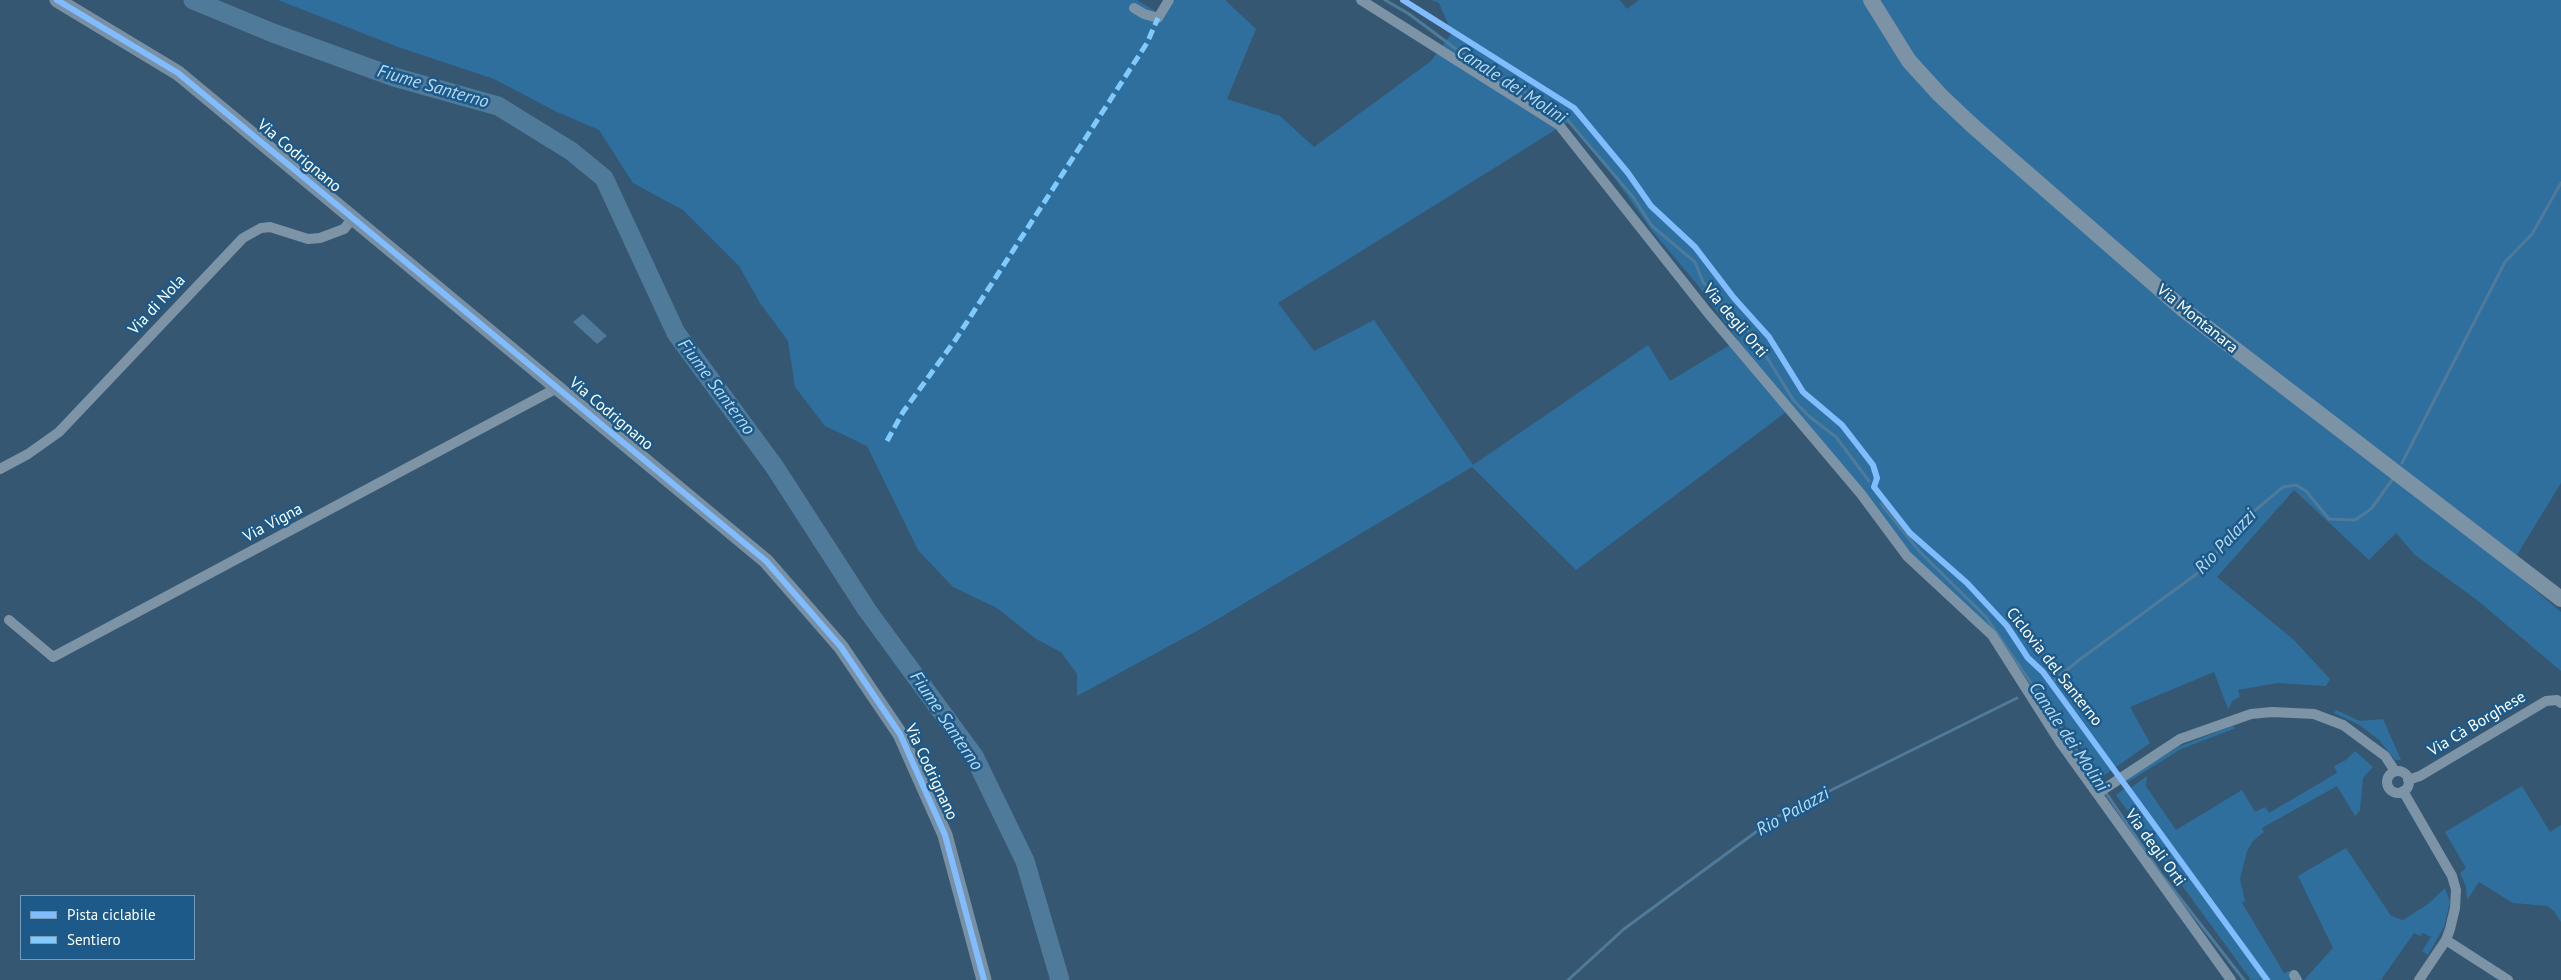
<!DOCTYPE html>
<html>
<head>
<meta charset="utf-8">
<style>
	body { margin:0 }
	#map { position:relative; width:2561px; height:980px; overflow:hidden; background:#365772; font-family:"PT Sans",sans-serif }
	canvas { display:block }
	.legend { position:absolute; left:20px; top:895px; width:175px; height:65px; box-sizing:border-box; background:#1d5a8a; border:1px solid #779cb9; margin:0; padding:6px 9px; list-style:none; font-size:15px; color:#fff }
	.legend li { display:flex; align-items:center; gap:10px; height:25px }
	.legend b { width:25px; border:1px solid #779cb9 }
</style>
</head>
<body>
<div id="map">
<canvas width="2561" height="980"></canvas>
<ul class="legend">
<li><b style="height:6px;background:#80bcff"></b>Pista ciclabile</li>
<li><b style="height:6px;background:#80caff"></b>Sentiero</li>
</ul>
</div>
<script>
const ctx = document.querySelector('canvas').getContext('2d');
ctx.lineJoin = 'round';
function fill(path, color) {
  ctx.fillStyle = color;
  ctx.fill(path, 'evenodd');
}
function toPath(rows) {
  const path = new Path2D();
  for (const r of rows) {
    if (r.length === 3) {
      path.moveTo(r[0] + r[2], r[1]);
      path.arc(r[0], r[1], r[2], 0, 2 * Math.PI);
      continue;
    }
    path.moveTo(r[0], r[1]);
    for (let i = 2; i < r.length; i += 2) path.lineTo(r[i], r[i + 1]);
  }
  return path;
}
function strokePath(path, color, width, dash) {
  ctx.strokeStyle = color;
  ctx.lineWidth = width;
  ctx.lineCap = dash ? 'butt' : 'round';
  ctx.setLineDash(dash || []);
  ctx.stroke(path);
}
function write(font, color, halo, rows, align = 'center') {
  ctx.font = font + ' "PT Sans",sans-serif';
  ctx.lineWidth = 5;
  ctx.setLineDash([]);
  ctx.textBaseline = 'middle';
  ctx.strokeStyle = halo;
  ctx.fillStyle = color;
  for (const [text, x, y, turn = 0] of rows) {
    ctx.save();
    ctx.translate(x, y);
    ctx.rotate((+turn || 0) * Math.PI / 180);
    ctx.textAlign = isNaN(turn) ? turn : align;
    if (halo) ctx.strokeText(text, 0, 0);
    ctx.fillText(text, 0, 0);
    ctx.restore();
  }
}
fill(toPath([
	[278,0,1137,0,1163,16,1175,0,1225,0,1256,29,1227,99,1280,116,1314,147,1431,61,1452,33,1439,3,1431,0,1620,0,1627,9,1639,0,2561,0,2561,483,2509,568,2561,612,2561,671,2477,600,2415,555,2396,533,2369,560,2294,490,2217,577,2294,640,2330,679,2326,686,2278,683,2238,690,2240,697,2233,700,2228,709,2214,672,2130,707,2150,743,2102,777,2047,700,2044,701,2002,645,1907,556,1790,409,1576,570,1472,467,1206,626,1077,696,1077,674,1061,652,1036,639,997,608,953,587,918,550,867,446,825,426,795,387,788,341,760,303,739,266,683,210,633,183,599,130,555,111,494,79,398,47],
	[1568,122,1609,170,1653,232,1696,283,1738,340,1670,381,1648,345,1473,465,1374,320,1314,351,1278,303],
	[2336,710,2360,721,2383,719,2401,760,2395,760,2379,740,2358,724,2334,713],
	[2232,726,2236,728,2181,749,2128,782,2126,779,2178,747],
	[2355,751,2373,767,2363,778,2360,810,2355,816,2337,786,2262,828,2264,832,2253,841,2247,851,2240,879,2245,901,2242,903,2284,973,2289,971,2294,980,2251,980,2116,795,2124,789,2126,791,2147,776,2146,786,2176,830,2242,790,2255,812,2265,807,2269,813,2337,773,2334,766,2346,760],
	[2522,786,2550,832,2561,825,2561,922,2554,911,2547,906,2513,903,2479,882,2467,900,2466,887,2460,873,2466,868,2445,832],
	[2346,848,2391,916,2403,920,2428,904,2445,888,2450,902,2444,927,2428,955,2422,951,2431,937,2423,933,2420,936,2414,933,2381,980,2304,980,2333,948,2298,876]
]), '#2e6f9e');
fill(toPath([
	[583,314,607,336,597,344,573,322]
]), '#4f7a9a');
strokePath(toPath([
	[1385,0,1409,14,1456,49,1565,117,1633,197,1652,226,1695,262,1703,282,1733,318,1753,335,1794,401,1810,417,1836,437,1869,481],
	[2402,463,2505,262,2532,234,2561,183],
	[1881,504,1920,552,1986,617,2162,875,2244,980],
	[2055,680,2079,660,2202,570,2246,518,2283,487,2296,485,2306,491,2329,519,2355,520,2371,509,2392,480],
	[1568,980,1624,929,1775,818,2017,698]
]), '#4f7a9a', 3);
strokePath(toPath([
	[193,0,273,33,394,77,498,106,571,151,604,178,676,333,774,466,867,610,974,756,1025,861,1060,980]
]), '#4f7a9a', 19);
strokePath(toPath([
	[1361,0,1559,125,1708,313,1861,494,1907,556,1992,635,2060,742,2231,980],
	[1134,8,1144,14,1158,18,1169,0],
	[0,469,28,454,59,432,243,238,261,228,270,227,308,239,320,238,344,229,353,218],
	[9,620,53,657,557,388],
	[2398,782,11],
	[2408,780,2420,776,2546,701,2557,700,2561,703],
	[2403,791,2452,876,2456,890,2455,908,2450,929,2446,940,2419,980],
	[2098,793,2180,739,2251,714,2272,712,2314,714,2343,725,2385,756,2395,771],
	[2446,940,2508,980],
	[2294,975,2297,980]
]), '#7d93a6', 10);
strokePath(toPath([
	[57,0,178,73,766,561,841,647,900,734,945,835,984,980]
]), '#7990a2', 15);
strokePath(toPath([
	[1871,0,1909,61,1940,95,1974,127,2184,310,2561,599]
]), '#7c92a5', 16);
strokePath(toPath([
	[887,441,903,412,956,339,1147,43,1158,18]
]), '#80caff', 5, [10, 5]);
strokePath(toPath([
	[57,0,178,73,766,561,841,647,900,734,945,835,984,980],
	[1403,0,1574,108,1628,173,1651,206,1695,247,1734,298,1769,337,1803,392,1842,425,1873,465,1877,478,1874,487,1910,533,1967,583,2007,626,2028,658,2043,672,2267,980]
]), '#80bcff', 6);
write('16px', '#fff', '#1d5a8a', [
	["Via Codrignano",299,156,40],
	["Via di Nola",157,305,-47],
	["Via Montanara",2197,319,39],
	["Via degli Orti",1735,321,50],
	["Via Codrignano",611,414,40],
	["Via Vigna",273,523,-28],
	["Ciclovia del Santerno",2054,667,52],
	["Via Cà Borghese",2477,724,-31],
	["Via Codrignano",931,772,65],
	["Via degli Orti",2155,848,54]
]);
write('italic 18px', '#b4d9f3', '#1d5a8a', [
	["Canale dei Molini",1511,85,33],
	["Fiume Santerno",433,87,16],
	["Fiume Santerno",716,387,53],
	["Rio Palazzi",2226,542,-47],
	["Fiume Santerno",946,721,56],
	["Canale dei Molini",2068,737,56],
	["Rio Palazzi",1793,812,-29]
]);
</script>
</body>
</html>
